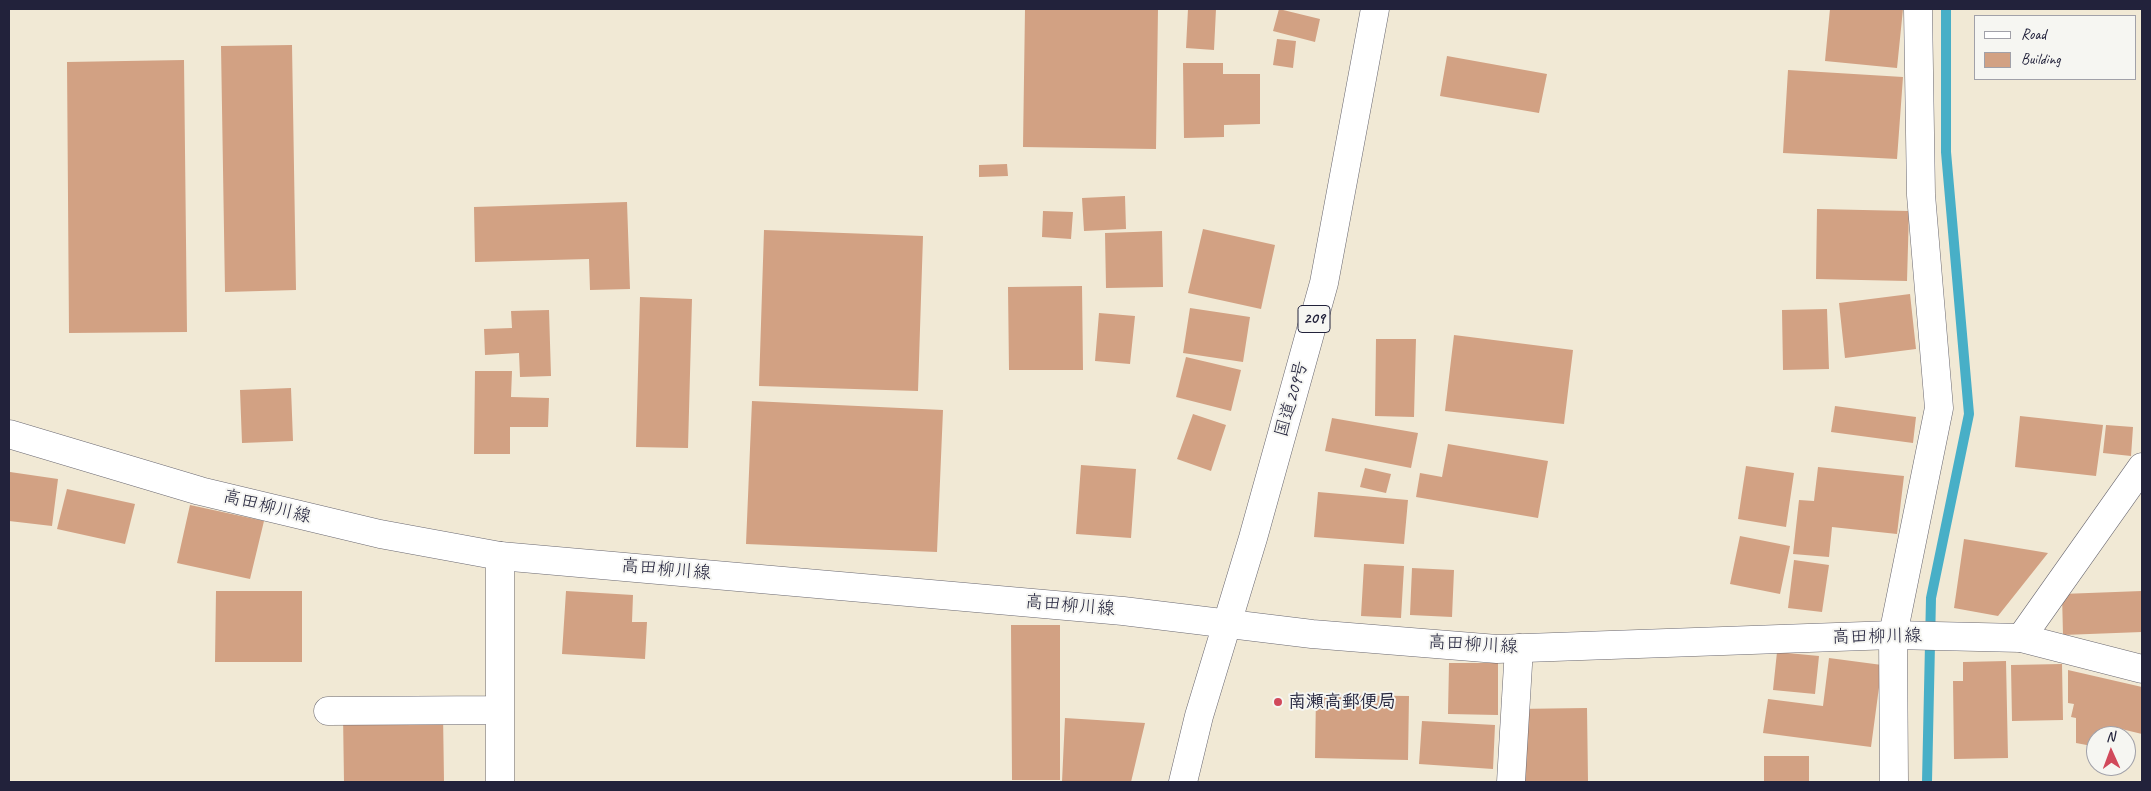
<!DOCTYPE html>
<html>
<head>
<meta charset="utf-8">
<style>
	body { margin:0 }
	#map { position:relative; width:2151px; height:791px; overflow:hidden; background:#f1e9d5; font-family:Caveat,sans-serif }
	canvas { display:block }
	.frame { position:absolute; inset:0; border:10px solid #22223b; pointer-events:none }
	.legend { position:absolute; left:1974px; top:15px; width:162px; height:65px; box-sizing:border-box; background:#f6f6f2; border:1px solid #a1a1a9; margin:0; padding:6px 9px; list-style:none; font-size:15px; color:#22223b }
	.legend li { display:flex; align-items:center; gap:10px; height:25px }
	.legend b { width:25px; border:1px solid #a1a1a9 }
	.north { position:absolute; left:2086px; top:726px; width:50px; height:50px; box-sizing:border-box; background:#f6f6f2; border:1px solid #a1a1a9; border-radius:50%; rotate:358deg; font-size:14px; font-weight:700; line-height:20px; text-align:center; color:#22223b }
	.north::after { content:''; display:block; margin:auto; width:18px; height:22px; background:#d1495b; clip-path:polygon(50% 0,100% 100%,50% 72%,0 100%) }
</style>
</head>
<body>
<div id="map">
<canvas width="2151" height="791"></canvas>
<div class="frame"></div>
<ul class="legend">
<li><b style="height:6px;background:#fff"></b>Road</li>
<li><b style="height:14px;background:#d2a183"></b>Building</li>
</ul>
<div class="north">N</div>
</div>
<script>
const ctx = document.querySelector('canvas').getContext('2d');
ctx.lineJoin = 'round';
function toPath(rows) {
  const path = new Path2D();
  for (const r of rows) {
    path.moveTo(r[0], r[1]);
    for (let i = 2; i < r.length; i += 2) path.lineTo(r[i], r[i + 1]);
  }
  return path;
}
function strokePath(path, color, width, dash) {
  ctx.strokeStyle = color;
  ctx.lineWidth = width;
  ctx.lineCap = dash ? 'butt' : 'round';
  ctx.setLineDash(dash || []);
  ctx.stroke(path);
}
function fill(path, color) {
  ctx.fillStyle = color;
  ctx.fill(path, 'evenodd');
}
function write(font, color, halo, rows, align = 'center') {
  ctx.font = font + ' Caveat,"Klee One",sans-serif';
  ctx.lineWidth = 4;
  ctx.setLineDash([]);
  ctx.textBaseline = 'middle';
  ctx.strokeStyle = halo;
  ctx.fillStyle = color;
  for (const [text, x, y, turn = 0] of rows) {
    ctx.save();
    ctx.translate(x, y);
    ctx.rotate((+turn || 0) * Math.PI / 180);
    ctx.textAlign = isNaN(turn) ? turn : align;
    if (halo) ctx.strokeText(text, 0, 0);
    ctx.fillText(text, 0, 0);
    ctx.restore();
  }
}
strokePath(toPath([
	[1927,782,1931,598,1969,414,1946,152,1946,9]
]), '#48afc7', 10);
fill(toPath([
	[1025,9,1158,9,1156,149,1023,147],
	[1188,9,1216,9,1214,50,1186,48],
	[1279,9,1320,19,1315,42,1273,31],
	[1830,9,1903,9,1897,68,1825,61],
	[1277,39,1296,41,1293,68,1273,65],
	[292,45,296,290,225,292,221,46],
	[1447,56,1547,74,1539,113,1440,96],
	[184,60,187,332,69,333,67,62],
	[1183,63,1223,63,1223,74,1260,74,1260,124,1224,125,1224,137,1184,138],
	[1788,70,1903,77,1897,159,1783,153],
	[1007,164,1008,176,979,177,979,165],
	[1125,196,1126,229,1084,231,1082,198],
	[627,202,630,289,590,290,589,259,475,262,474,207],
	[1817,209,1909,211,1907,281,1816,279],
	[1043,211,1073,212,1071,239,1042,237],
	[1203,229,1275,245,1261,309,1188,293],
	[764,230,923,236,918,391,759,386],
	[1162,231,1163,287,1106,288,1105,233],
	[1082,286,1083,370,1009,370,1008,287],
	[1910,294,1916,349,1845,358,1839,303],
	[640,297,692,299,688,448,636,447],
	[1190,308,1250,317,1243,362,1183,353],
	[1827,309,1829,369,1783,370,1782,310],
	[549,310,551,376,520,377,519,353,485,355,484,329,512,328,511,311],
	[1099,313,1135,316,1130,364,1095,361],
	[1454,335,1573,350,1564,424,1445,411],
	[1376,339,1416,339,1414,417,1375,416],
	[1186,357,1241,370,1231,411,1176,397],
	[475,371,512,371,511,397,549,398,548,427,510,427,510,454,474,454],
	[291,388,293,441,242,443,240,390],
	[752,401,943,410,937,552,746,544],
	[1835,406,1916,417,1913,443,1831,432],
	[1193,414,1226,425,1211,471,1177,459],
	[2020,416,2103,425,2096,476,2015,467],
	[1332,418,1418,433,1411,468,1325,451],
	[2106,425,2133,427,2131,456,2103,453],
	[1448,444,1548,461,1538,518,1416,497,1420,473,1442,477],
	[1081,465,1136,469,1131,538,1076,534],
	[1746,466,1794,473,1786,527,1738,519],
	[1818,467,1904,476,1897,534,1832,527,1829,557,1793,554,1799,500,1814,501],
	[1365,468,1391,474,1386,493,1360,487],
	[10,472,58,479,52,526,9,521],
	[67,489,135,504,125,544,57,529],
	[1318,492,1408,500,1404,544,1314,537],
	[190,505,264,521,250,579,177,563],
	[1740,536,1790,546,1780,594,1730,584],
	[1964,539,2048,553,1998,616,1954,608],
	[1794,560,1829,565,1822,612,1788,608],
	[1364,564,1404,566,1401,618,1361,616],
	[1412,568,1454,570,1452,617,1410,615],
	[216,591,302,591,302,662,215,662],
	[566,591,633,595,632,622,647,622,645,659,562,654],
	[2142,591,2142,632,2063,635,2062,594],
	[1011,625,1060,625,1060,780,1012,780],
	[1777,652,1819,656,1815,694,1773,690],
	[1829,658,1882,665,1871,747,1763,733,1768,699,1823,706],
	[2006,661,2008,758,1954,759,1953,681,1963,681,1963,662],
	[1449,663,1498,663,1498,715,1448,714],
	[2062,664,2063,720,2012,721,2011,665],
	[2068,670,2142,687,2142,734,2109,726,2107,736,2094,736,2092,746,2076,743,2076,718,2071,717,2074,704,2068,703],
	[1316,695,1409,696,1408,760,1315,758],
	[1587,708,1588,781,1516,781,1515,709],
	[443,713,444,781,344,782,343,714],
	[1065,718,1145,723,1131,782,1062,782],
	[1422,721,1495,725,1493,769,1419,764],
	[1764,756,1809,756,1809,782,1764,782]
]), '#d2a183');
const minor = toPath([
	[2021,638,2142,467],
	[328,711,500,710],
	[500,782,500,556],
	[1511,782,1519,648],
	[1894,782,1893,635,1939,408,1921,195,1918,9]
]);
const major = toPath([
	[9,434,200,491,380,534,500,556,1123,611,1312,634,1497,649,1893,635,2021,638,2142,669]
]);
const highway = toPath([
	[1183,782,1199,716,1253,538,1324,283,1375,9]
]);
strokePath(minor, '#6a6871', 29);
strokePath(major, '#6a6871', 29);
strokePath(highway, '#6a6871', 29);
strokePath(minor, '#fff', 28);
strokePath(major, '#fff', 28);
strokePath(highway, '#fff', 28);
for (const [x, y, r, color] of [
	[1278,702,5,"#d1495b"]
]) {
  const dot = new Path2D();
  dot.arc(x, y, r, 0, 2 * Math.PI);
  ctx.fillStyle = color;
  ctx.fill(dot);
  strokePath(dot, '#f6f6f2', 2);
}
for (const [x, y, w] of [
	[1314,319,32]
]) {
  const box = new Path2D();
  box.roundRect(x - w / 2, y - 13.5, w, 27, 4);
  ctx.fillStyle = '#f6f6f2';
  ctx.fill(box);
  strokePath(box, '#22223b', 1);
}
write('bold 16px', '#22223b', null, [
	["209",1314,319]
]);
write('18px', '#22223b', '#f6f6f2', [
	["国道209号",1292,399,-74],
	["高田柳川線",267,507,14],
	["高田柳川線",666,570,5],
	["高田柳川線",1070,606,5],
	["高田柳川線",1877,637,-1],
	["高田柳川線",1473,645,3]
]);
write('bold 18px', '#22223b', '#f6f6f2', [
	["南瀬高郵便局",1288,702]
], 'left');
</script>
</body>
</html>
